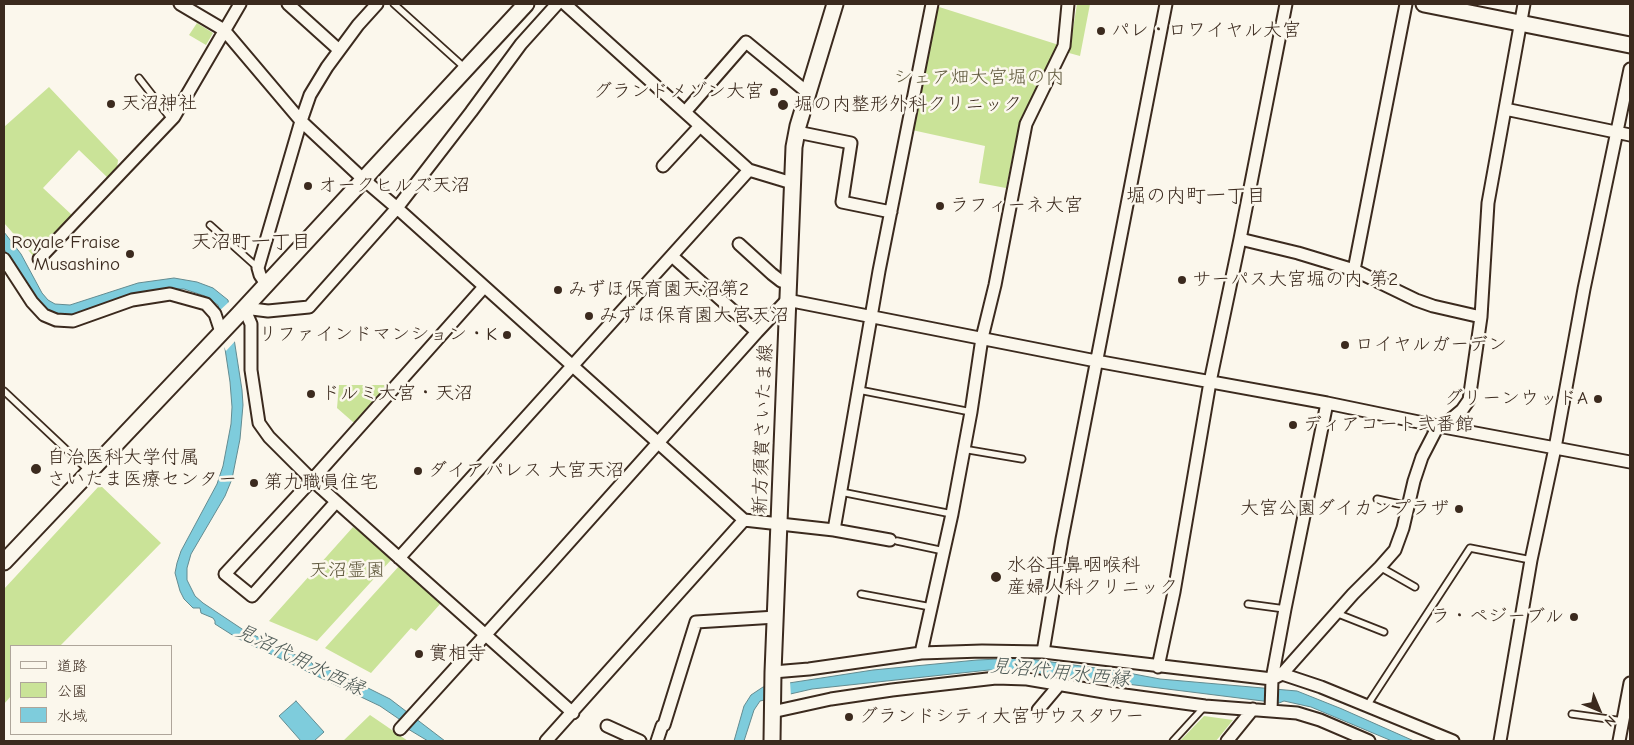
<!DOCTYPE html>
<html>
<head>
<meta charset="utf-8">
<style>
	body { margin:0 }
	#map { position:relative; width:1634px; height:745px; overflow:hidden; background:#fbf7ec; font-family:"Comic Neue","Klee One",sans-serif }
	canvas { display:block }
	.frame { position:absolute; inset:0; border:5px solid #3b2a1e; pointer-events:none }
	.legend { position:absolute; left:10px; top:645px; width:162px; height:90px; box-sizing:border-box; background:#fbf7ec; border:1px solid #aea59a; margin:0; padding:6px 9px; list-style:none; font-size:15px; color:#3b2a1e }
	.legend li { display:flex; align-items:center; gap:10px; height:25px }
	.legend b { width:25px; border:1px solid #aea59a }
	.north { position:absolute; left:1574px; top:685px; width:50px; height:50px; -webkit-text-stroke:4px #fbf7ec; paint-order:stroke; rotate:135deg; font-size:14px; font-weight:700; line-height:20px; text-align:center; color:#3b2a1e }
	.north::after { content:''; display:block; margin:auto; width:18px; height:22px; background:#3b2a1e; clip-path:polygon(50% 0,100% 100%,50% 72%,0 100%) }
</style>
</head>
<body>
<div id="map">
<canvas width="1634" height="745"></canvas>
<div class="frame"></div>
<ul class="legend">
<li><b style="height:6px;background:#fbf7ec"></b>道路</li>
<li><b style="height:14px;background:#cae398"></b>公園</li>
<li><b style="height:14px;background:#7eccdc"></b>水域</li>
</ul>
<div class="north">N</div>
</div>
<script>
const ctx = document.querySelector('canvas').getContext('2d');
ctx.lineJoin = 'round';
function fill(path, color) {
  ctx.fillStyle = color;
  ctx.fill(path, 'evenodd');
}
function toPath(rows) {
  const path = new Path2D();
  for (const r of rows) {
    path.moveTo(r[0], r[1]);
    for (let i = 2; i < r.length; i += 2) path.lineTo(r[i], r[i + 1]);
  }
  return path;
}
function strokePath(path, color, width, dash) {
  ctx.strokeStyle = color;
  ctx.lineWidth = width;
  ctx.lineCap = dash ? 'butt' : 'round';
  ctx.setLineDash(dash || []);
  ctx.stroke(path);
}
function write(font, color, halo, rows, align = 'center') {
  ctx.font = font + ' "Comic Neue","Klee One",sans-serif';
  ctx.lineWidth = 5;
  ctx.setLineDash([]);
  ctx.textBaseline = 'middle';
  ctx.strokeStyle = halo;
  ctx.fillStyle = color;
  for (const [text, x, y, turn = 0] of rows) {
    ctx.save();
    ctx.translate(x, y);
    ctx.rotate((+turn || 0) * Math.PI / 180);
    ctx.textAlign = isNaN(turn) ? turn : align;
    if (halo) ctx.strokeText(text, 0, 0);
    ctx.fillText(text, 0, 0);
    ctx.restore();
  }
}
fill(toPath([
	[1077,4,1090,4,1080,56,1069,53],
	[936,6,1059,45,1020,120,1006,188,979,183,985,146,912,130],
	[197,23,213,33,206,45,189,35],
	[49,87,118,160,117,168,108,178,79,150,43,188,72,215,71,220,35,258,4,223,4,127],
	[339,385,387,385,389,387,357,423,353,422,337,408],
	[100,485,161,543,60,646,11,646,11,696,4,704,4,589],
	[353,527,369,538,391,560,317,641,269,621],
	[400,565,441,603,416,631,411,628,371,673,325,648],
	[370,715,408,741,343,741],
	[1204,716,1233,720,1216,741,1180,741]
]), '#cae398');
const water = toPath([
	[4,232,21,254,42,293,48,300,55,304,70,305,138,283,174,278,197,282,213,288,228,300,242,390,243,405,240,439,232,479,225,496,191,554,187,568,187,580,195,596,203,603,245,631,269,642,272,647,274,648,275,645,312,663,313,665,316,667,318,665,364,686,390,699,445,741,428,741,408,729,399,719,380,706,237,638,215,624,215,621,213,618,201,613,200,608,193,608,184,599,180,591,175,573,177,563,181,551,217,484,223,466,231,424,232,407,230,382,219,309,218,305,205,296,184,289,165,289,150,291,74,315,65,315,49,311,43,308,4,249,4,232],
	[1022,658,1118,671,1160,679,1297,691,1342,709,1414,741,1392,741,1311,707,1284,701,1279,703,1087,679,989,670,812,689,760,701,754,710,744,741,734,741,744,706,751,695,763,687,873,670,977,660,1022,658],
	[296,701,324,732,314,741,301,741,279,716,296,701]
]);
fill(water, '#7eccdc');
strokePath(water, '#638b90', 1);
fill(toPath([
	[231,300,237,339,226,351,221,341,217,313],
	[790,681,791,697,765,703,764,685]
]), '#fbf7ec');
const lane = toPath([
	[394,4,465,68],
	[139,78,171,119],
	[210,225,258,268],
	[859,390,971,412],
	[4,391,89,471],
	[963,449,1022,459],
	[841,492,952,514],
	[1377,499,1409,506],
	[897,541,944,551],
	[1380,567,1415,587],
	[861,594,931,607],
	[1248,604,1285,609],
	[1336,613,1384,632],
	[1370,701,1470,548,1531,560],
	[1572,714,1623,721],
	[1173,741,1205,706]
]);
const street = toPath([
	[180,4,224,30,301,121,363,179,397,208,744,520,834,530,890,540],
	[288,4,339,50],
	[565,4,749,170,792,183],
	[1505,109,1630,135],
	[685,112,746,42,808,93],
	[797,132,851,143,842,202,891,212],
	[663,166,700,126],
	[1240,239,1298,253,1354,270,1416,300,1433,306,1481,317],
	[739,244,772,274,781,281,788,283],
	[672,256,757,332],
	[4,259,32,302,44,315,56,320,73,321,132,300,170,294,206,304,215,314,221,332],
	[39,259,174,117,240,4],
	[1354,270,1406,4],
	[266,284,260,275,258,268,301,121,310,95,327,67,358,25,377,4],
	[244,308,251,324,251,370,259,423,269,437,312,480,573,713],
	[244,308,268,311,309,307,397,208,471,112,521,44,557,4],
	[1443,426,1462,410,1469,400,1481,317,1488,203,1524,4],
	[336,502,252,596,225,574,312,480,484,287],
	[834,530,879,271,932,4],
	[399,558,749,170],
	[1043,652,1062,539,1166,4],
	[921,653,952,514,971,412,982,338,995,285,1026,124,1064,46,1068,4],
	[1158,667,1174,592,1210,382,1240,239,1286,4],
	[773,672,809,669,921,653,982,651,1043,652,1272,679,1282,674,1353,594,1380,567,1395,550,1403,528,1414,481,1422,457,1438,426],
	[1282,674,1321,687,1453,741],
	[1038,710,1059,685],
	[1271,711,1272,679,1285,609,1327,403],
	[772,712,831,699,892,690,996,678,1027,679,1110,693,1205,706,1297,713,1320,720,1369,741],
	[607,726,640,741],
	[400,729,547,567,757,332,787,300,1096,361,1327,403,1438,426,1630,462],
	[546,741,744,520],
	[657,741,662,726,664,725,696,622,776,617],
	[1227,741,1253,709],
	[1500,741,1531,560,1555,448,1584,289,1630,69],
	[1619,741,1630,683]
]);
const secondary = toPath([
	[1424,4,1630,45],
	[4,562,239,314,526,4],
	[772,741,773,672,794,147,798,126,835,4]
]);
strokePath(lane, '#3b2a1e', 9);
strokePath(street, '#3b2a1e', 15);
strokePath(secondary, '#3b2a1e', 19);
strokePath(lane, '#fbf7ec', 5.5);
strokePath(street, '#fbf7ec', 11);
strokePath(secondary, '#fbf7ec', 15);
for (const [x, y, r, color] of [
	[1101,31,5,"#3b2a1e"],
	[774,92,5,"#3b2a1e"],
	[111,104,5,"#3b2a1e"],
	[783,105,6,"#3b2a1e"],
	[308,186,5,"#3b2a1e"],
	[940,206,5,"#3b2a1e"],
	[130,254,5,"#3b2a1e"],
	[1182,280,5,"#3b2a1e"],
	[558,290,5,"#3b2a1e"],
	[589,316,5,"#3b2a1e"],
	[507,335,5,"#3b2a1e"],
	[1345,345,5,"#3b2a1e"],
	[311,394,5,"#3b2a1e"],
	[1598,399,5,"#3b2a1e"],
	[1293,425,5,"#3b2a1e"],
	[36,469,6,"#3b2a1e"],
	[418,471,5,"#3b2a1e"],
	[254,483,5,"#3b2a1e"],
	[1459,509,5,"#3b2a1e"],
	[996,577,6,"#3b2a1e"],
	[1574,617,5,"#3b2a1e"],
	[419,654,5,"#3b2a1e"],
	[849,717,5,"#3b2a1e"]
]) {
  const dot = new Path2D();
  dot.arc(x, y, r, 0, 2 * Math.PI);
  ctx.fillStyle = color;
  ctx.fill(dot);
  strokePath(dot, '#fbf7ec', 2);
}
write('19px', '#3b2a1e', '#fbf7ec', [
	["パレ・ロワイヤル大宮",1111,31],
	["グランドメゾン大宮",764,92,"right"],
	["天沼神社",121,104],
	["堀の内整形外科クリニック",794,105],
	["オークヒルズ天沼",318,186],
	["ラフィーネ大宮",950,206],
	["Royale Fraise",120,243,"right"],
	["Musashino",120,265,"right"],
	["サーパス大宮堀の内 第2",1192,280],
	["みずほ保育園天沼第2",568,290],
	["みずほ保育園大宮天沼",599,316],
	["リファインドマンション・K",497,335,"right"],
	["ロイヤルガーデン",1355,345],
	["ドルミ大宮・天沼",321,394],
	["グリーンウッドA",1588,399,"right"],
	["ディアコート弐番館",1303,425],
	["自治医科大学付属",47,458],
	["さいたま医療センター",47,480],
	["ダイアパレス 大宮天沼",428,471],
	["第九職員住宅",264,483],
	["大宮公園ダイカンプラザ",1449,509,"right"],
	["水谷耳鼻咽喉科",1007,566],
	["産婦人科クリニック",1007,588],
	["ラ・ペジーブル",1564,617,"right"],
	["實相寺",429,654],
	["グランドシティ大宮サウスタワー",859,717]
], 'left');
write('19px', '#5f583c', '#fbf7ec', [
	["シェア畑大宮堀の内",979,78],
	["天沼霊園",347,571]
]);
write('19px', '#3b2a1e', '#fbf7ec', [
	["新方須賀さいたま線",763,429,-88]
]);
write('20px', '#3b2a1e', '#fbf7ec', [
	["堀の内町一丁目",1196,196],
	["天沼町一丁目",251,242]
]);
write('italic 20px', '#4f5b57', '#fbf7ec', [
	["見沼代用水西縁",300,660,26],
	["見沼代用水西縁",1060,673,6]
]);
</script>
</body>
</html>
